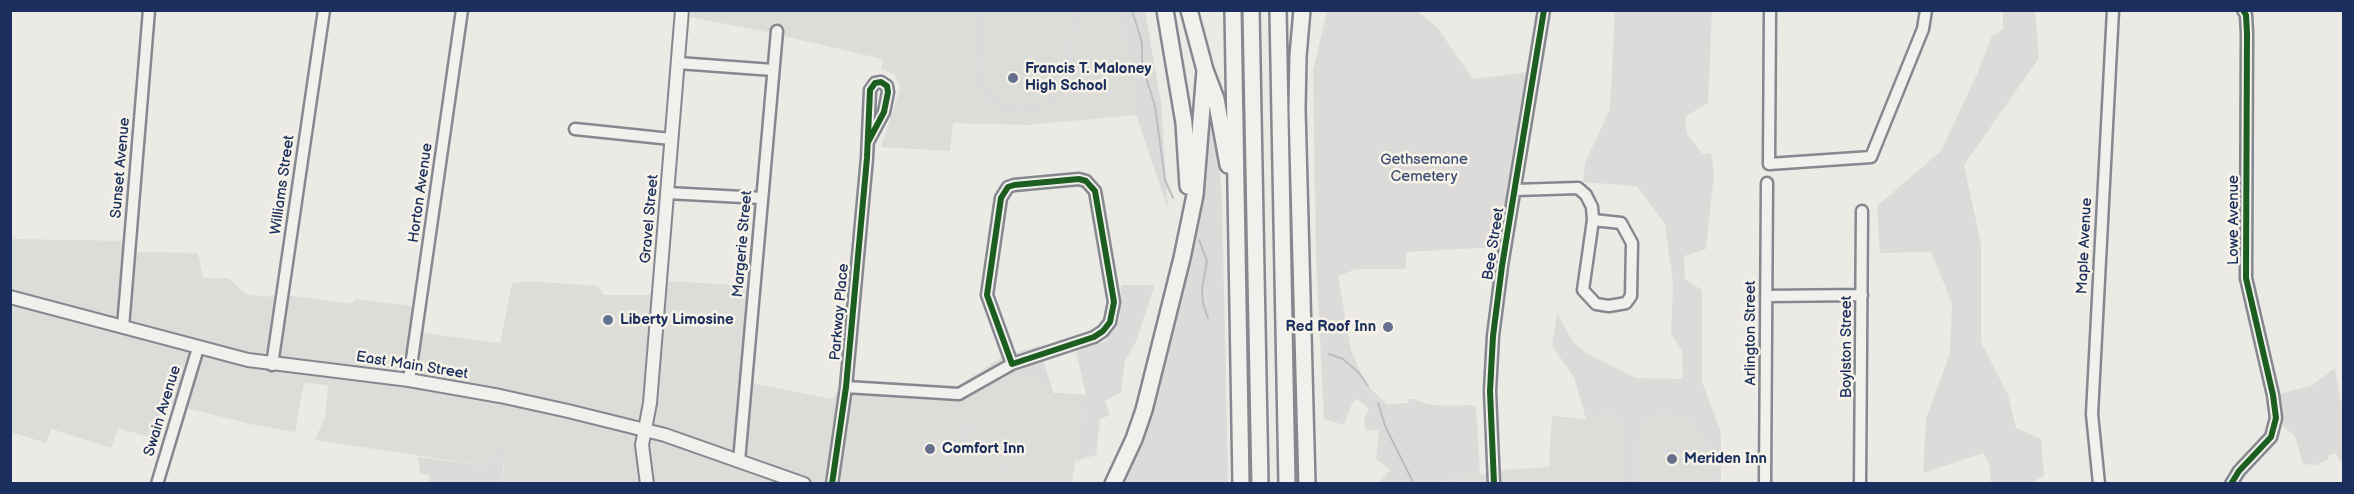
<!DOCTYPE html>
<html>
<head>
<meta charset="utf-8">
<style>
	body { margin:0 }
	#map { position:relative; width:2354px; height:494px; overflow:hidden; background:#ebeae5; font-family:"Balsamiq Sans",sans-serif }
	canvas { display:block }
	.frame { position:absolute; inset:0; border:12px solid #1b2f5e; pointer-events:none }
</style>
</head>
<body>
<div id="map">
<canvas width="2354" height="494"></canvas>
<div class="frame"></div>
</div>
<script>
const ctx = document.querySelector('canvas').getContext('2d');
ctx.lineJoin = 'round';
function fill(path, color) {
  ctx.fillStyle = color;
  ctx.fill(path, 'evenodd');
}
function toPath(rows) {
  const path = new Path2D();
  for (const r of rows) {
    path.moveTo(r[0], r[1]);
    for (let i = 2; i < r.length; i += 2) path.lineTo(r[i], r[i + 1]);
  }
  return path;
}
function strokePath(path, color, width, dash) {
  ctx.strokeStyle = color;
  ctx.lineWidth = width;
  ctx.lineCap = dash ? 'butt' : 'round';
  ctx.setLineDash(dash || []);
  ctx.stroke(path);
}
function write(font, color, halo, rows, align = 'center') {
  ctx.font = font + ' "Balsamiq Sans",sans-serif';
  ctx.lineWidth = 5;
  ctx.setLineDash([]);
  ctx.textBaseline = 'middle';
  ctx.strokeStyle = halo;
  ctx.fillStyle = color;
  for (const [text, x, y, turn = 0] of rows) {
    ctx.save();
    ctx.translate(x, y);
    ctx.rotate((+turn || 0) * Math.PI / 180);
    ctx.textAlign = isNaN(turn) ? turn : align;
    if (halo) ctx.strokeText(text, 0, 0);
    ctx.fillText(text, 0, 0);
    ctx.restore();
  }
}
fill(toPath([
	[691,10,1118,11,1136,115,1027,125,953,123,950,151,881,147,900,88,895,75,881,69,882,59,767,32,690,17],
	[10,239,130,241,137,252,198,253,203,278,228,278,246,294,266,297,277,294,352,304,355,299,413,306,422,333,500,343,512,283,525,281,598,286,604,295,648,295,670,281,750,286,746,382,832,399,840,389,856,380,958,386,1003,356,1039,346,1053,393,1087,395,1082,409,1072,483,501,483,504,469,505,443,489,466,315,440,325,417,328,385,304,383,295,432,250,424,170,404,159,440,118,428,111,448,51,429,46,443,11,432],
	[1615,413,1624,441,1623,483,1441,484,1441,482,1504,470,1549,467,1552,416,1586,419],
	[1668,414,1691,422,1710,450,1713,483,1638,484,1638,444,1646,420]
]), '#dcdcd9');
fill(toPath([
	[978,11,988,11,981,66,986,84,999,99,1010,104,1023,106,1041,102,1056,89,1063,71,1071,11,1080,11,1071,80,1057,102,1033,115,1016,115,999,110,985,99,976,85,972,68],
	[1118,11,1145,11,1161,102,1168,209,1136,115],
	[1327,11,1417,11,1437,27,1473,79,1528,72,1498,247,1406,252,1406,269,1356,269,1338,276,1351,350,1364,383,1387,404,1408,403,1409,399,1414,399,1427,404,1446,406,1472,405,1476,407,1480,474,1442,482,1441,483,1379,483,1390,470,1376,459,1379,430,1366,431,1364,420,1369,409,1357,399,1352,404,1344,425,1324,419,1316,257,1313,71],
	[1615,11,1712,11,1708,103,1685,117,1687,134,1703,154,1711,153,1714,173,1706,249,1684,256,1685,279,1702,290,1702,381,1721,433,1721,483,1713,483,1710,450,1691,422,1668,414,1646,420,1638,444,1638,483,1623,483,1624,441,1615,413,1586,419,1574,377,1552,346,1557,313,1573,342,1588,354,1636,378,1683,379,1682,350,1671,334,1673,283,1665,224,1637,186,1583,182,1585,163,1610,109],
	[2003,11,2035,11,2039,58,1964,165,1981,244,1981,342,2008,395,2016,428,2041,439,2044,476,2030,483,1991,483,1989,463,1983,453,1923,473,1926,419,1950,353,1952,303,1931,252,1880,253,1877,206,1941,151,1978,72,1992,36,2003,29],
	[1211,114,1219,161,1222,198,1228,483,1119,484,1129,461,1207,115],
	[1121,285,1155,285,1135,344,1125,360,1121,392,1105,401,1110,415,1100,419,1096,455,1075,461,1082,409,1079,402,1049,396,1038,377,1013,380,1010,373,1016,368,1043,359,1053,393,1086,395,1076,351,1105,341,1120,319],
	[2335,368,2343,412,2343,462,2339,461,2336,453,2328,455,2329,459,2316,465,2303,464,2295,436,2283,426,2279,400,2282,393,2311,386],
	[964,420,975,425,967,450,971,452,969,460,994,467,1007,464,1006,476,999,476,1000,472,995,470,994,472,958,459,962,450,957,449,964,431,961,429],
	[493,442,506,443,501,483,430,483,429,474,420,474,418,457,489,466]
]), '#dcdbd9');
strokePath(toPath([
	[1132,10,1142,43,1142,64,1155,106,1165,180,1173,198],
	[1199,240,1207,261,1202,289,1203,303,1208,318],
	[1329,354,1343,359,1359,373,1368,386],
	[1378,403,1386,428,1414,484]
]), '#bbbec3', 2);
const minor = toPath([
	[1770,10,1769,164,1871,157,1923,29,1926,10],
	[678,63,773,70],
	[575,129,671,139],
	[1079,179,1086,181,1095,191,1114,302,1110,322,1103,331,1094,337,1012,364,987,295,1001,198,1008,187,1014,185,1079,179],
	[1515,190,1578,188,1586,195,1592,207,1593,220,1583,290,1596,304,1609,306,1626,303,1631,296,1632,243,1621,223,1593,220],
	[667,193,762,198],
	[1766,296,1862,295],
	[123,327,149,10],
	[272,365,324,10],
	[409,380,462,10],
	[846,387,959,394,1012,364],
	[739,461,777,31],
	[157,484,198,348],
	[832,484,846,387,867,158,870,90,875,83,881,82,887,86,888,92,884,112,868,142],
	[1494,484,1490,391,1493,336,1502,266,1544,10],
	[1765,484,1767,183],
	[1860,484,1862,211],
	[2099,484,2092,414,2113,10],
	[2231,484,2239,471,2271,437,2276,418,2273,395,2246,278,2247,33,2246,15,2243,10]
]);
const major = toPath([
	[10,297,248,360,409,380,500,396,568,411,665,435,804,484],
	[647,484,642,445,650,403,682,10]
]);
const highway = toPath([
	[1165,10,1184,123,1188,186],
	[1189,10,1205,70,1216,99,1228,165],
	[1233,10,1241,484],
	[1251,10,1260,484],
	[1278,10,1287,484],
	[1302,10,1298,56,1297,109,1307,484],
	[1113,484,1134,439,1144,410,1182,258,1195,195,1205,70]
]);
strokePath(minor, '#85888f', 15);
strokePath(major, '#85888f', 16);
strokePath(highway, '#85888f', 20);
strokePath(minor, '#f1f0ec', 10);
strokePath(major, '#f1f0ec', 12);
strokePath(highway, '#f1f0ec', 15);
strokePath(toPath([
	[1079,179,1086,181,1095,191,1114,302,1110,322,1103,331,1094,337,1012,364,987,295,1001,198,1008,187,1014,185,1079,179],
	[832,484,846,387,867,158,870,90,875,83,881,82,887,86,888,92,884,112,868,142],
	[1494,484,1490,391,1493,336,1502,266,1544,10],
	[2231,484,2239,471,2271,437,2276,418,2273,395,2246,278,2247,33,2246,15,2243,10]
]), '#1b5e20', 6);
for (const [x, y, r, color] of [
	[1013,78,6,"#64708d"],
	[608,320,6,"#64708d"],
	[1388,327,6,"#64708d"],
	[930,449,6,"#64708d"],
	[1672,459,6,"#64708d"]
]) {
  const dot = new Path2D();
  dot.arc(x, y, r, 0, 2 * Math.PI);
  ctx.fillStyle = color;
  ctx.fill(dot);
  strokePath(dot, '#f7f3e8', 2);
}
write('bold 15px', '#1b2f5e', '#f7f3e8', [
	["Francis T. Maloney",1025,69],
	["High School",1025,86],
	["Liberty Limosine",620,320],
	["Red Roof Inn",1376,327,"right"],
	["Comfort Inn",942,449],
	["Meriden Inn",1684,459]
], 'left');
write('15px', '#3f4f75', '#f7f3e8', [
	["Gethsemane",1424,160],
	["Cemetery",1424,177]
]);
write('15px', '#1b2f5e', '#f7f3e8', [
	["Sunset Avenue",121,168,-85],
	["Williams Street",283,185,-82],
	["Horton Avenue",421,193,-82],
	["Gravel Street",650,219,-85],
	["Lowe Avenue",2234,220,-90],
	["Margerie Street",743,244,-85],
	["Bee Street",1494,244,-81],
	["Maple Avenue",2085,246,-87],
	["Parkway Place",840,312,-85],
	["Arlington Street",1751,333,-90],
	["Boylston Street",1847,347,-90],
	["East Main Street",412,366,9],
	["Swain Avenue",163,411,-73]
]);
</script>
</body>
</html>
